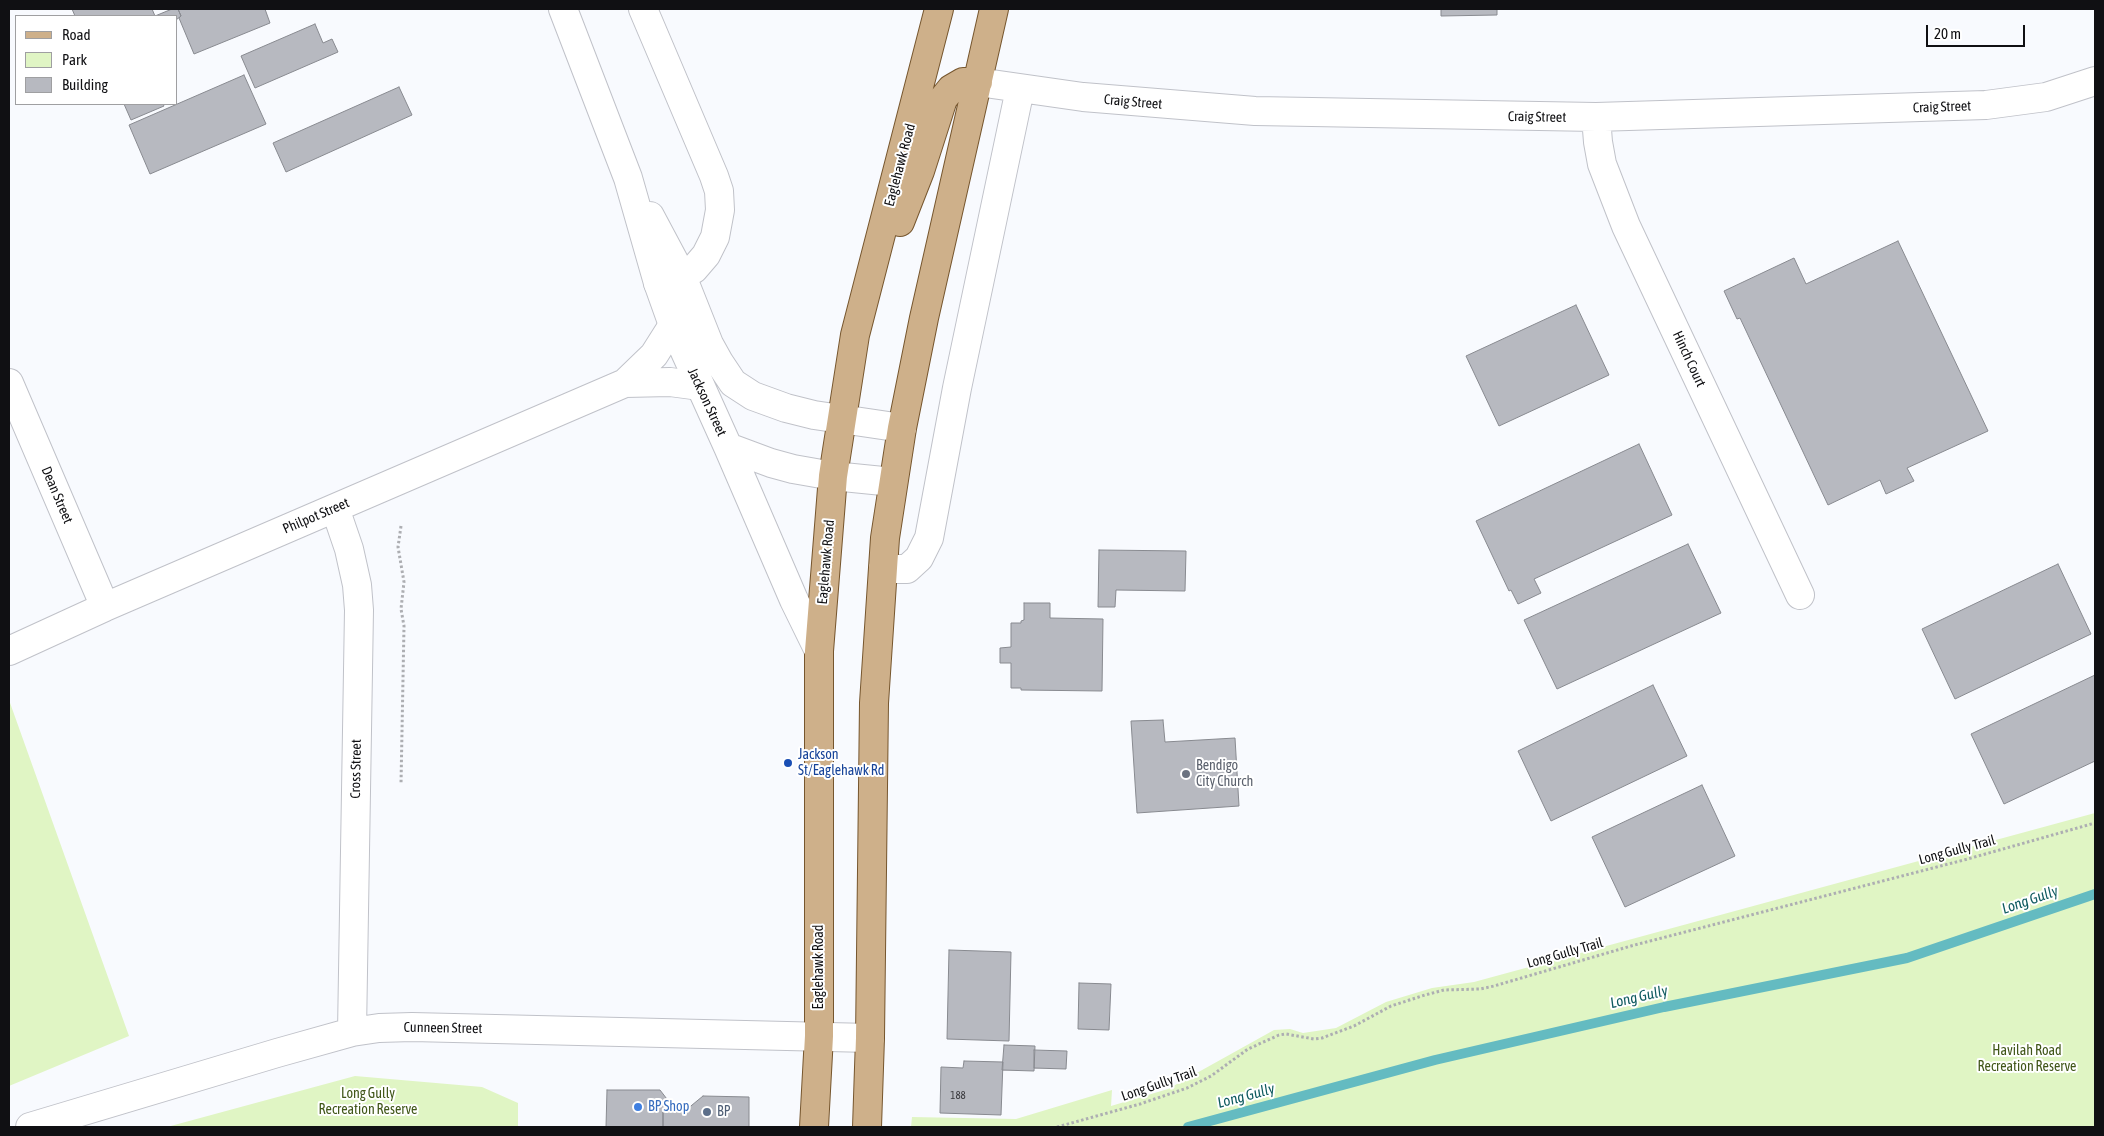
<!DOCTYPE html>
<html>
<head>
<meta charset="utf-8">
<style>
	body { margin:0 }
	#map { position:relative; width:2104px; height:1136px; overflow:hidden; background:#f8fafe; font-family:"Asap Condensed",sans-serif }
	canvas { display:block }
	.frame { position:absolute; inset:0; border:10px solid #101013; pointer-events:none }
	.legend { position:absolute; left:15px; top:15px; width:162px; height:90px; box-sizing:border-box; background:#fff; border:1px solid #9f9fa1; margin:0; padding:6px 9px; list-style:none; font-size:15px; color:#101013 }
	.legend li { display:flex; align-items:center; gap:10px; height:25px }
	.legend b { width:25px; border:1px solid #9f9fa1 }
	.scale { position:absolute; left:1926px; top:25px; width:99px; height:22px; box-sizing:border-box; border:2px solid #101013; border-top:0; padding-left:6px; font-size:15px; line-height:18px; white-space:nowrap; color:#101013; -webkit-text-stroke:4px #fff; paint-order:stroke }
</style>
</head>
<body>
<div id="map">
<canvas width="2104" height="1136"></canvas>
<div class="frame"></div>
<ul class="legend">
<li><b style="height:6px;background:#ceb08a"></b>Road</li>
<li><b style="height:14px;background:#e0f5c4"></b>Park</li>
<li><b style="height:14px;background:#b7b9c0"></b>Building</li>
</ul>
<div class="scale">20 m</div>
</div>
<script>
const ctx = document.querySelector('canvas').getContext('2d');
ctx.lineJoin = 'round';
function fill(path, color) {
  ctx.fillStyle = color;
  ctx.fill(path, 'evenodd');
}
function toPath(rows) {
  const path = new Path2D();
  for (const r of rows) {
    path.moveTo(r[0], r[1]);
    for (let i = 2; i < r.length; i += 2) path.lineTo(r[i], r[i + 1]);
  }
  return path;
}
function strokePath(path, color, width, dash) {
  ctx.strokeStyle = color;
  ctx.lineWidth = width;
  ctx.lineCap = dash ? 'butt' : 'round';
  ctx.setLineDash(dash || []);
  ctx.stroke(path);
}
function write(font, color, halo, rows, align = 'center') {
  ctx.font = font + ' "Asap Condensed",sans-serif';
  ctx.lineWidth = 4;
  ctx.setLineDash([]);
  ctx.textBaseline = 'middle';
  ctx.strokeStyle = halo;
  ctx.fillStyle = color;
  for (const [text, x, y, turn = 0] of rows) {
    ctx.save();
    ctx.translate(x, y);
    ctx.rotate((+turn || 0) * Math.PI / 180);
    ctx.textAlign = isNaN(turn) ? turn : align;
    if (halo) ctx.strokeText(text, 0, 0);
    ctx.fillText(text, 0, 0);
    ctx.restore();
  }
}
fill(toPath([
	[9,700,129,1036,9,1086],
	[2095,813,2095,1127,911,1127,912,1117,1016,1119,1112,1090,1111,1106,1168,1089,1274,1030,1290,1029,1303,1033,1336,1028,1386,1002,1432,988,1474,982],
	[355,1076,482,1087,518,1103,518,1127,167,1127]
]), '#e0f5c4');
strokePath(toPath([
	[1188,1127,1435,1060,1664,1007,1907,958,2095,894]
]), '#64bbc1', 10);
const building = toPath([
	[72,9,152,9,155,16,172,9,178,9,181,16,176,20,176,16,75,16,72,9],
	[178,9,265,9,270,23,194,54,179,18,181,16,178,9],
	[1441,9,1497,9,1497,15,1441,16,1441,9],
	[315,24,323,43,332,39,338,52,255,88,241,56,315,24],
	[244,75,266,124,150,174,129,125,244,75],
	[399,87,412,115,286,172,273,143,399,87],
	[124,104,163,104,164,106,131,120,124,104],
	[1898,241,1988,431,1907,468,1914,481,1886,494,1880,480,1828,505,1740,318,1737,319,1724,291,1794,258,1806,284,1898,241],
	[1576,305,1609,375,1499,426,1466,356,1576,305],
	[1639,444,1672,515,1534,579,1541,593,1518,604,1511,590,1509,591,1476,521,1639,444],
	[1688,544,1721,613,1557,689,1524,620,1688,544],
	[1099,550,1186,551,1185,591,1116,590,1115,607,1098,607,1099,550],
	[2058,564,2091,634,1955,699,1922,629,2058,564],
	[1024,603,1050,603,1050,618,1103,619,1102,691,1021,690,1021,688,1011,688,1011,663,1000,663,1000,648,1011,647,1011,623,1021,623,1021,621,1024,620,1024,603],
	[2095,675,2095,761,2004,804,1971,734,2095,675],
	[1653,685,1687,756,1551,821,1518,751,1653,685],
	[1163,720,1165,742,1235,738,1239,806,1137,813,1131,721,1163,720],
	[1702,785,1735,856,1625,907,1592,837,1702,785],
	[949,950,1011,952,1009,1041,947,1039,949,950],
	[1079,983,1111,984,1109,1030,1078,1029,1079,983],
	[1004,1045,1035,1046,1034,1071,1002,1070,1004,1045],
	[1034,1050,1067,1051,1066,1069,1034,1068,1034,1050],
	[964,1061,1003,1062,1001,1115,940,1113,941,1067,963,1068,964,1061],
	[607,1090,660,1090,670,1103,669,1111,663,1112,663,1127,606,1127,607,1090],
	[703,1096,749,1097,749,1127,663,1127,663,1112,686,1110,703,1096]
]);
fill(building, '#b7b9c0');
strokePath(building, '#888a90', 1);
const minor = toPath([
	[643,9,714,176,719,191,720,210,715,237,706,255,694,269,682,276,658,283],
	[978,82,1083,97,1255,111,1596,117,1986,105,2046,97,2095,81],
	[1596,117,1598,142,1602,164,1626,226,1800,595],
	[9,383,105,607],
	[625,383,654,355,673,325],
	[335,508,349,549,357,585,359,610,352,1032],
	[883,569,907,569,919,558,929,538,957,388,1020,89],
	[9,651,105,607,625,383,670,382,700,386],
	[30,1127,277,1053,352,1032,379,1028,412,1027,870,1038]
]);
const tertiary = toPath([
	[563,9,628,178,658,283,673,325,728,447,771,463,793,469,833,476,893,482],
	[650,216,682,276,709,344,719,362,733,383,753,396,786,408,814,415,902,428],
	[728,447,794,600,819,651]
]);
const primary = toPath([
	[900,222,920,171,943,99,951,89,963,82,978,82],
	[814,1127,819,1036,819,651,833,476,855,335,939,9],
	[867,1127,870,1038,874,703,885,538,902,428,924,318,994,9]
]);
strokePath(minor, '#c0c2c9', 30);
strokePath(tertiary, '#c0c2c9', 30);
strokePath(primary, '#76562e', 30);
strokePath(toPath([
	[401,526,398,547,404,582,401,609,404,626,401,784],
	[1057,1127,1140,1104,1187,1088,1211,1076,1248,1049,1279,1035,1286,1034,1314,1039,1322,1038,1354,1026,1391,1006,1425,995,1444,990,1480,989,1494,986,1631,946,1964,860,2095,823]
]), '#adaeb2', 3, [2.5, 2.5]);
strokePath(minor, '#fff', 28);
strokePath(tertiary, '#fff', 28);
strokePath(primary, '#ceb08a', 28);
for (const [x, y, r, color] of [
	[788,763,5,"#1a4fb4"],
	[1186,774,5,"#6b7280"],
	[638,1107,5,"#3f7fe0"],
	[707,1112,5,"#5c6f8a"]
]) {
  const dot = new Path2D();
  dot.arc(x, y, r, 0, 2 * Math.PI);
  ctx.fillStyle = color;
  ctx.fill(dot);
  strokePath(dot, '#fff', 2);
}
write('11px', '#3a3a3e', null, [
	["188",958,1096]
]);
write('14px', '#101013', '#fff', [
	["Craig Street",1133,102,5],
	["Craig Street",1942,107,-2],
	["Craig Street",1537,117,1],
	["Eaglehawk Road",900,165,-75],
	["Hinch Court",1689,359,65],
	["Jackson Street",707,402,65],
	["Dean Street",57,495,67],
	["Philpot Street",316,516,-23],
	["Eaglehawk Road",826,562,-85],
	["Cross Street",356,769,-89],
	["Long Gully Trail",1957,850,-15],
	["Long Gully Trail",1565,953,-16],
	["Eaglehawk Road",819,967,-90],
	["Cunneen Street",443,1028,1],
	["Long Gully Trail",1159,1084,-19]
]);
write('14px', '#164399', '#fff', [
	["Jackson",798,755],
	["St/Eaglehawk Rd",798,771]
], 'left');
write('14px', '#5b616d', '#fff', [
	["Bendigo",1196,766],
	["City Church",1196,782]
], 'left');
write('14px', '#405618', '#fff', [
	["Havilah Road",2027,1051],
	["Recreation Reserve",2027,1067],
	["Long Gully",368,1094],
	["Recreation Reserve",368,1110]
]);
write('14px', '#366cbe', '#fff', [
	["BP Shop",648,1107]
], 'left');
write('14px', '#4e5e75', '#fff', [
	["BP",717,1112]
], 'left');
write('italic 15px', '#0e5a5f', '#fff', [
	["Long Gully",2030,900,-19],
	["Long Gully",1639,997,-13],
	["Long Gully",1246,1096,-15]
]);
</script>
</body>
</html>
